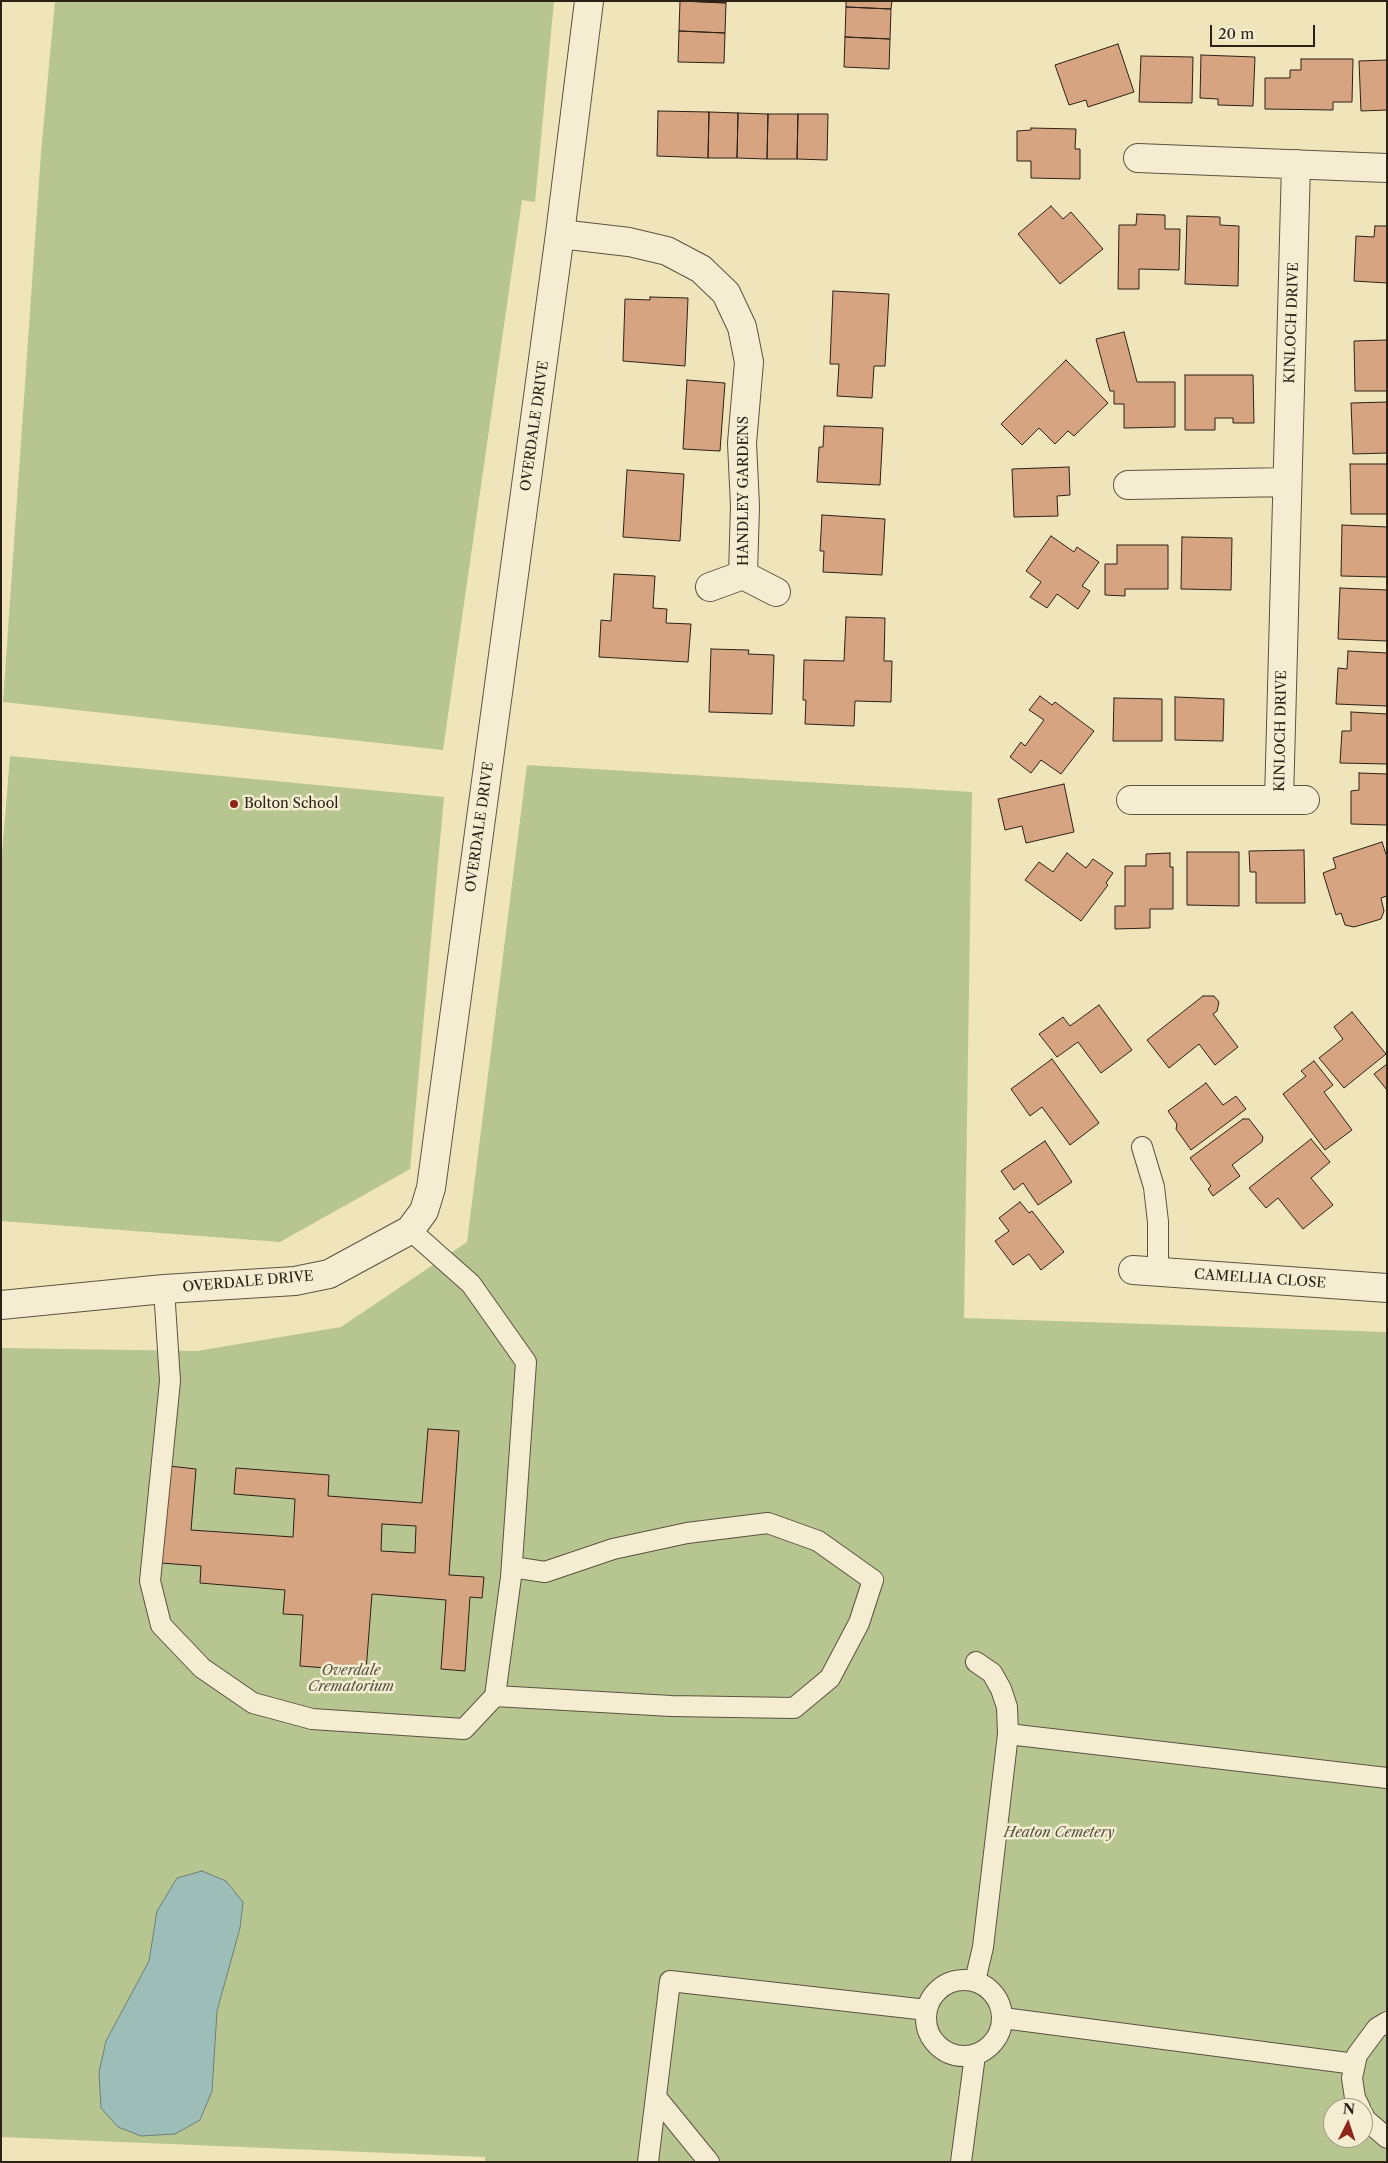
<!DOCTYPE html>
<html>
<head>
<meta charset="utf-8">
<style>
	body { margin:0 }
	#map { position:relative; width:1388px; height:2163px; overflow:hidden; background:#f0e4ba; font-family:"Libre Caslon Text",serif }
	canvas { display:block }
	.frame { position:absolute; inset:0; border:2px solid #2b2117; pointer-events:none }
	.north { position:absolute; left:1323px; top:2098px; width:50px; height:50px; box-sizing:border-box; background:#f5edd2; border:1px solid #a49b87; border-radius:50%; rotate:4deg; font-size:14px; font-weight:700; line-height:20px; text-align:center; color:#2b2117 }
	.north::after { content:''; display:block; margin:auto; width:18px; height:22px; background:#8f2418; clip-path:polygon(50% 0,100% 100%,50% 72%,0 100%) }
	.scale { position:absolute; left:1210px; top:25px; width:105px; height:22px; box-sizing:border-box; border:2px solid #2b2117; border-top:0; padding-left:6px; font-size:15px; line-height:18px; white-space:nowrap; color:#2b2117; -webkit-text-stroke:4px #f5edd2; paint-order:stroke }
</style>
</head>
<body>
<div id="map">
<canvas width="1388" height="2163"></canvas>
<div class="frame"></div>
<div class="north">N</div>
<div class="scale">20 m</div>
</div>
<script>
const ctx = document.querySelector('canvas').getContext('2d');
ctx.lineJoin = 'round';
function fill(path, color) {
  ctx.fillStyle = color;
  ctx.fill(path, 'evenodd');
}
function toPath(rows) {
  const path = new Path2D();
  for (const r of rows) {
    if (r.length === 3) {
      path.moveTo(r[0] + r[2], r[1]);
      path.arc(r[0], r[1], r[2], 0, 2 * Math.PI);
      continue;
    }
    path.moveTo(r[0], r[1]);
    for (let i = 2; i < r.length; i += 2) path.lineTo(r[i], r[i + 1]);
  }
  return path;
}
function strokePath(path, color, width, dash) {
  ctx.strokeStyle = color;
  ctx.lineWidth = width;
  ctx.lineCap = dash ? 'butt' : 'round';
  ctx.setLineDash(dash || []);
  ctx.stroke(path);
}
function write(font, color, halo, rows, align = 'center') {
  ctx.font = font + ' "Libre Caslon Text",serif';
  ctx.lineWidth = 5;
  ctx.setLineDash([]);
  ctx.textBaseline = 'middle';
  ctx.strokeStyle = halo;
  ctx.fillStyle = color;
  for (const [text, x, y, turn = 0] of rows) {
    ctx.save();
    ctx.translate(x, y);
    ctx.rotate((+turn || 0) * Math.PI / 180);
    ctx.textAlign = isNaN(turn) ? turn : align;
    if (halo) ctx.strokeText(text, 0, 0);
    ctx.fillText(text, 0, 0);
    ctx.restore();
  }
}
fill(toPath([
	[55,1,554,1,535,202,522,200,443,750,3,702,41,153],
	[10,756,444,797,410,1169,280,1242,1,1221,1,866],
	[527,765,972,792,964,1318,1387,1332,1387,2162,485,2162,485,2157,1,2137,1,1348,197,1351,341,1327,467,1242],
	[1333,2108,1363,2108,1363,2138,1333,2138]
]), '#b7c591');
const water = toPath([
	[202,1871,226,1881,243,1902,240,1928,217,2011,212,2091,200,2120,175,2134,141,2136,118,2127,101,2108,99,2072,106,2041,149,1961,157,1911,177,1878,202,1871]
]);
fill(water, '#9cbdb8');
strokePath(water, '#6f7f78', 1);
const building = toPath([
	[680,1,726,3,725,33,679,31,680,1],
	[685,1,726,1,726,3,685,1],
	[846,1,892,1,891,9,846,7,846,1],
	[846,7,891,9,890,39,845,37,846,7],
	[679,31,725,33,724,63,678,62,679,31],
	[845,37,890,39,889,69,844,67,845,37],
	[1118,44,1134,92,1088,107,1086,100,1069,105,1055,65,1118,44],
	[1201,55,1255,57,1253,106,1218,105,1218,99,1200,98,1201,55],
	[1141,56,1193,57,1192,103,1139,102,1141,56],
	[1301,59,1353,59,1352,102,1333,102,1333,110,1265,109,1265,78,1290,78,1290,70,1301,70,1301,59],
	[1387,60,1387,110,1361,111,1359,61,1387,60],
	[658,111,709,112,708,158,657,156,658,111],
	[709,112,738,113,737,158,708,158,709,112],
	[738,113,768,114,767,159,737,158,738,113],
	[768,114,798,114,797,159,767,159,768,114],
	[798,114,828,114,827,160,797,159,798,114],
	[1031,128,1076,129,1075,149,1080,149,1080,179,1031,178,1031,161,1017,161,1017,131,1031,130,1031,128],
	[1051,206,1063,219,1071,212,1103,249,1060,284,1018,234,1051,206],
	[1137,214,1165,215,1165,229,1180,229,1179,270,1139,269,1139,289,1118,289,1119,225,1136,225,1137,214],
	[1187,216,1220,217,1220,225,1239,226,1238,286,1185,284,1187,216],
	[1375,226,1387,226,1387,283,1354,281,1356,236,1374,237,1375,226],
	[833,291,889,294,885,366,874,366,872,398,837,396,839,364,830,364,833,291],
	[650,297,688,298,685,366,623,361,625,299,650,300,650,297],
	[1124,332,1137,382,1175,382,1175,427,1124,428,1124,404,1114,404,1114,391,1110,391,1096,339,1124,332],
	[1387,340,1387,391,1355,391,1354,341,1387,340],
	[1066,360,1108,403,1074,436,1068,431,1055,444,1039,428,1022,445,1001,424,1066,360],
	[1185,375,1253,375,1254,423,1233,423,1233,418,1215,418,1215,430,1185,430,1185,375],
	[687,380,725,383,720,451,683,449,687,380],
	[1387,402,1387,453,1353,454,1351,403,1387,402],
	[824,426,883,428,880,485,817,482,819,447,823,447,824,426],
	[1350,464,1387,464,1387,514,1351,514,1350,464],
	[1069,467,1070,495,1057,496,1058,516,1014,517,1012,469,1069,467],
	[627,470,684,474,680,541,623,537,627,470],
	[822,515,885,519,882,575,823,572,824,551,820,551,822,515],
	[1342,525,1387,527,1387,577,1341,576,1342,525],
	[1051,536,1074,552,1077,547,1099,562,1082,586,1090,591,1078,609,1057,594,1047,608,1030,597,1041,582,1026,571,1051,536],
	[1182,537,1232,538,1231,590,1181,589,1182,537],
	[1117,545,1168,545,1168,589,1125,589,1125,596,1105,595,1105,564,1117,564,1117,545],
	[614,574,655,576,653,608,667,609,666,623,691,624,688,662,599,657,601,620,611,621,614,574],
	[1340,588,1387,590,1387,641,1338,639,1340,588],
	[846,617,885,618,884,661,892,661,891,702,855,701,854,726,805,724,806,700,803,700,804,660,844,661,846,617],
	[711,649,749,650,748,654,774,655,772,714,709,712,711,649],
	[1348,651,1387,653,1387,706,1336,704,1338,668,1347,669,1348,651],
	[1040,696,1052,705,1055,702,1094,731,1061,774,1041,760,1031,773,1010,757,1021,742,1025,746,1044,720,1029,710,1040,696],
	[1175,697,1224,699,1223,741,1175,740,1175,697],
	[1114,698,1162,699,1162,741,1113,741,1114,698],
	[1351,712,1387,714,1387,764,1340,763,1342,731,1351,731,1351,712],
	[1359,773,1387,774,1387,825,1351,824,1351,791,1359,790,1359,773],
	[1064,784,1074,832,1026,843,1022,826,1005,830,998,799,1064,784],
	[1382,842,1387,857,1387,896,1381,898,1384,911,1381,919,1354,927,1345,925,1341,913,1336,915,1323,873,1336,868,1333,858,1382,842],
	[1304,850,1305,903,1256,903,1256,872,1250,872,1249,851,1304,850],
	[1187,852,1239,852,1239,906,1187,905,1187,852],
	[1067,853,1086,868,1093,859,1113,873,1106,883,1108,885,1081,921,1025,880,1039,862,1053,872,1067,853],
	[1170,853,1170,867,1173,867,1173,909,1150,909,1150,928,1115,929,1115,906,1125,906,1125,866,1146,866,1146,854,1170,853],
	[1203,996,1214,996,1219,1002,1217,1011,1213,1014,1238,1047,1215,1065,1199,1044,1169,1068,1147,1040,1203,996],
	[1099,1005,1132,1050,1101,1073,1078,1042,1057,1057,1039,1034,1063,1017,1070,1026,1099,1005],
	[1352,1012,1386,1054,1344,1088,1319,1058,1343,1039,1334,1027,1352,1012],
	[1052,1059,1099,1123,1070,1145,1042,1107,1030,1116,1011,1089,1052,1059],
	[1314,1061,1333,1085,1324,1092,1352,1130,1325,1150,1283,1094,1306,1076,1301,1071,1314,1061],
	[1387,1064,1387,1090,1374,1074,1387,1064],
	[1206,1083,1223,1105,1236,1096,1246,1109,1191,1150,1176,1129,1177,1124,1168,1111,1206,1083],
	[1243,1119,1249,1119,1263,1137,1262,1142,1232,1165,1240,1176,1213,1196,1208,1189,1211,1186,1190,1158,1243,1119],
	[1311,1139,1330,1162,1311,1178,1333,1205,1303,1229,1278,1198,1266,1208,1249,1188,1311,1139],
	[1045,1141,1072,1182,1038,1205,1023,1183,1014,1190,1001,1171,1045,1141],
	[1020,1202,1029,1213,1032,1211,1064,1252,1041,1270,1029,1254,1013,1265,995,1241,1009,1231,999,1218,1020,1202],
	[428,1429,459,1431,449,1575,484,1577,482,1598,470,1597,465,1671,441,1669,446,1600,372,1594,366,1671,300,1666,303,1615,283,1614,285,1590,200,1583,201,1566,161,1563,169,1466,196,1469,191,1530,293,1537,295,1499,234,1494,236,1468,329,1475,328,1496,422,1503,428,1429],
	[382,1524,416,1526,415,1553,381,1551,382,1524]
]);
fill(building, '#d7a482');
strokePath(building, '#2b2117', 1);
const lane = toPath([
	[1142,1147,1154,1187,1158,1222,1158,1272],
	[164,1289,170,1381,150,1581,161,1625,202,1668,253,1703,312,1719,464,1729,495,1696,511,1577,526,1362,471,1284,410,1230],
	[495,1696,671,1706,794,1708,830,1678,859,1623,873,1580,818,1541,768,1523,687,1533,613,1549,545,1572,512,1567],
	[1008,1734,1387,1778],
	[964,2018,38],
	[975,1981,983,1947,1008,1734,1007,1707,1001,1689,992,1673,976,1662],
	[1003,2018,1355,2064],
	[656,2097,709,2162],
	[1360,2108,1355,2098,1352,2078,1357,2055,1377,2028,1387,2022],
	[1363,2114,1365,2119,1387,2138],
	[648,2162,670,1981,927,2010],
	[961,2162,975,2055]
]);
const street = toPath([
	[1138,158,1387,168],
	[560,234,629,242,667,251,701,269,726,293,742,327,749,362,742,443,745,506,743,575],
	[1128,485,1287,482],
	[710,587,743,575,776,592],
	[1131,800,1305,800],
	[1279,800,1296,164],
	[1133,1270,1387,1288],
	[1,1305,164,1289,295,1281,329,1274,410,1230,424,1211,431,1188,560,234,589,1]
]);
strokePath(lane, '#5c5240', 22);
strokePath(street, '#5c5240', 30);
strokePath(lane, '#f5edd2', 20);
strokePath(street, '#f5edd2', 28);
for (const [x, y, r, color] of [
	[234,804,5,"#8f2418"]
]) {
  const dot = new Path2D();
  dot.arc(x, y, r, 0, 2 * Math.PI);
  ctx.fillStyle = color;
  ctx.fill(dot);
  strokePath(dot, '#f5edd2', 2);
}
write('14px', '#2b2117', '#f5edd2', [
	["KINLOCH DRIVE",1292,323,-88],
	["OVERDALE DRIVE",535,426,-82],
	["HANDLEY GARDENS",744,491,-90],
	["KINLOCH DRIVE",1281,731,-89],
	["OVERDALE DRIVE",480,827,-82],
	["CAMELLIA CLOSE",1260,1279,4],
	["OVERDALE DRIVE",248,1282,-5]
]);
write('14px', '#2b2117', '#f5edd2', [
	["Bolton School",244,804]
], 'left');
write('italic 14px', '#55523c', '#f5edd2', [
	["Overdale",351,1671],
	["Crematorium",351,1687],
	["Heaton Cemetery",1059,1833]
]);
</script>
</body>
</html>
